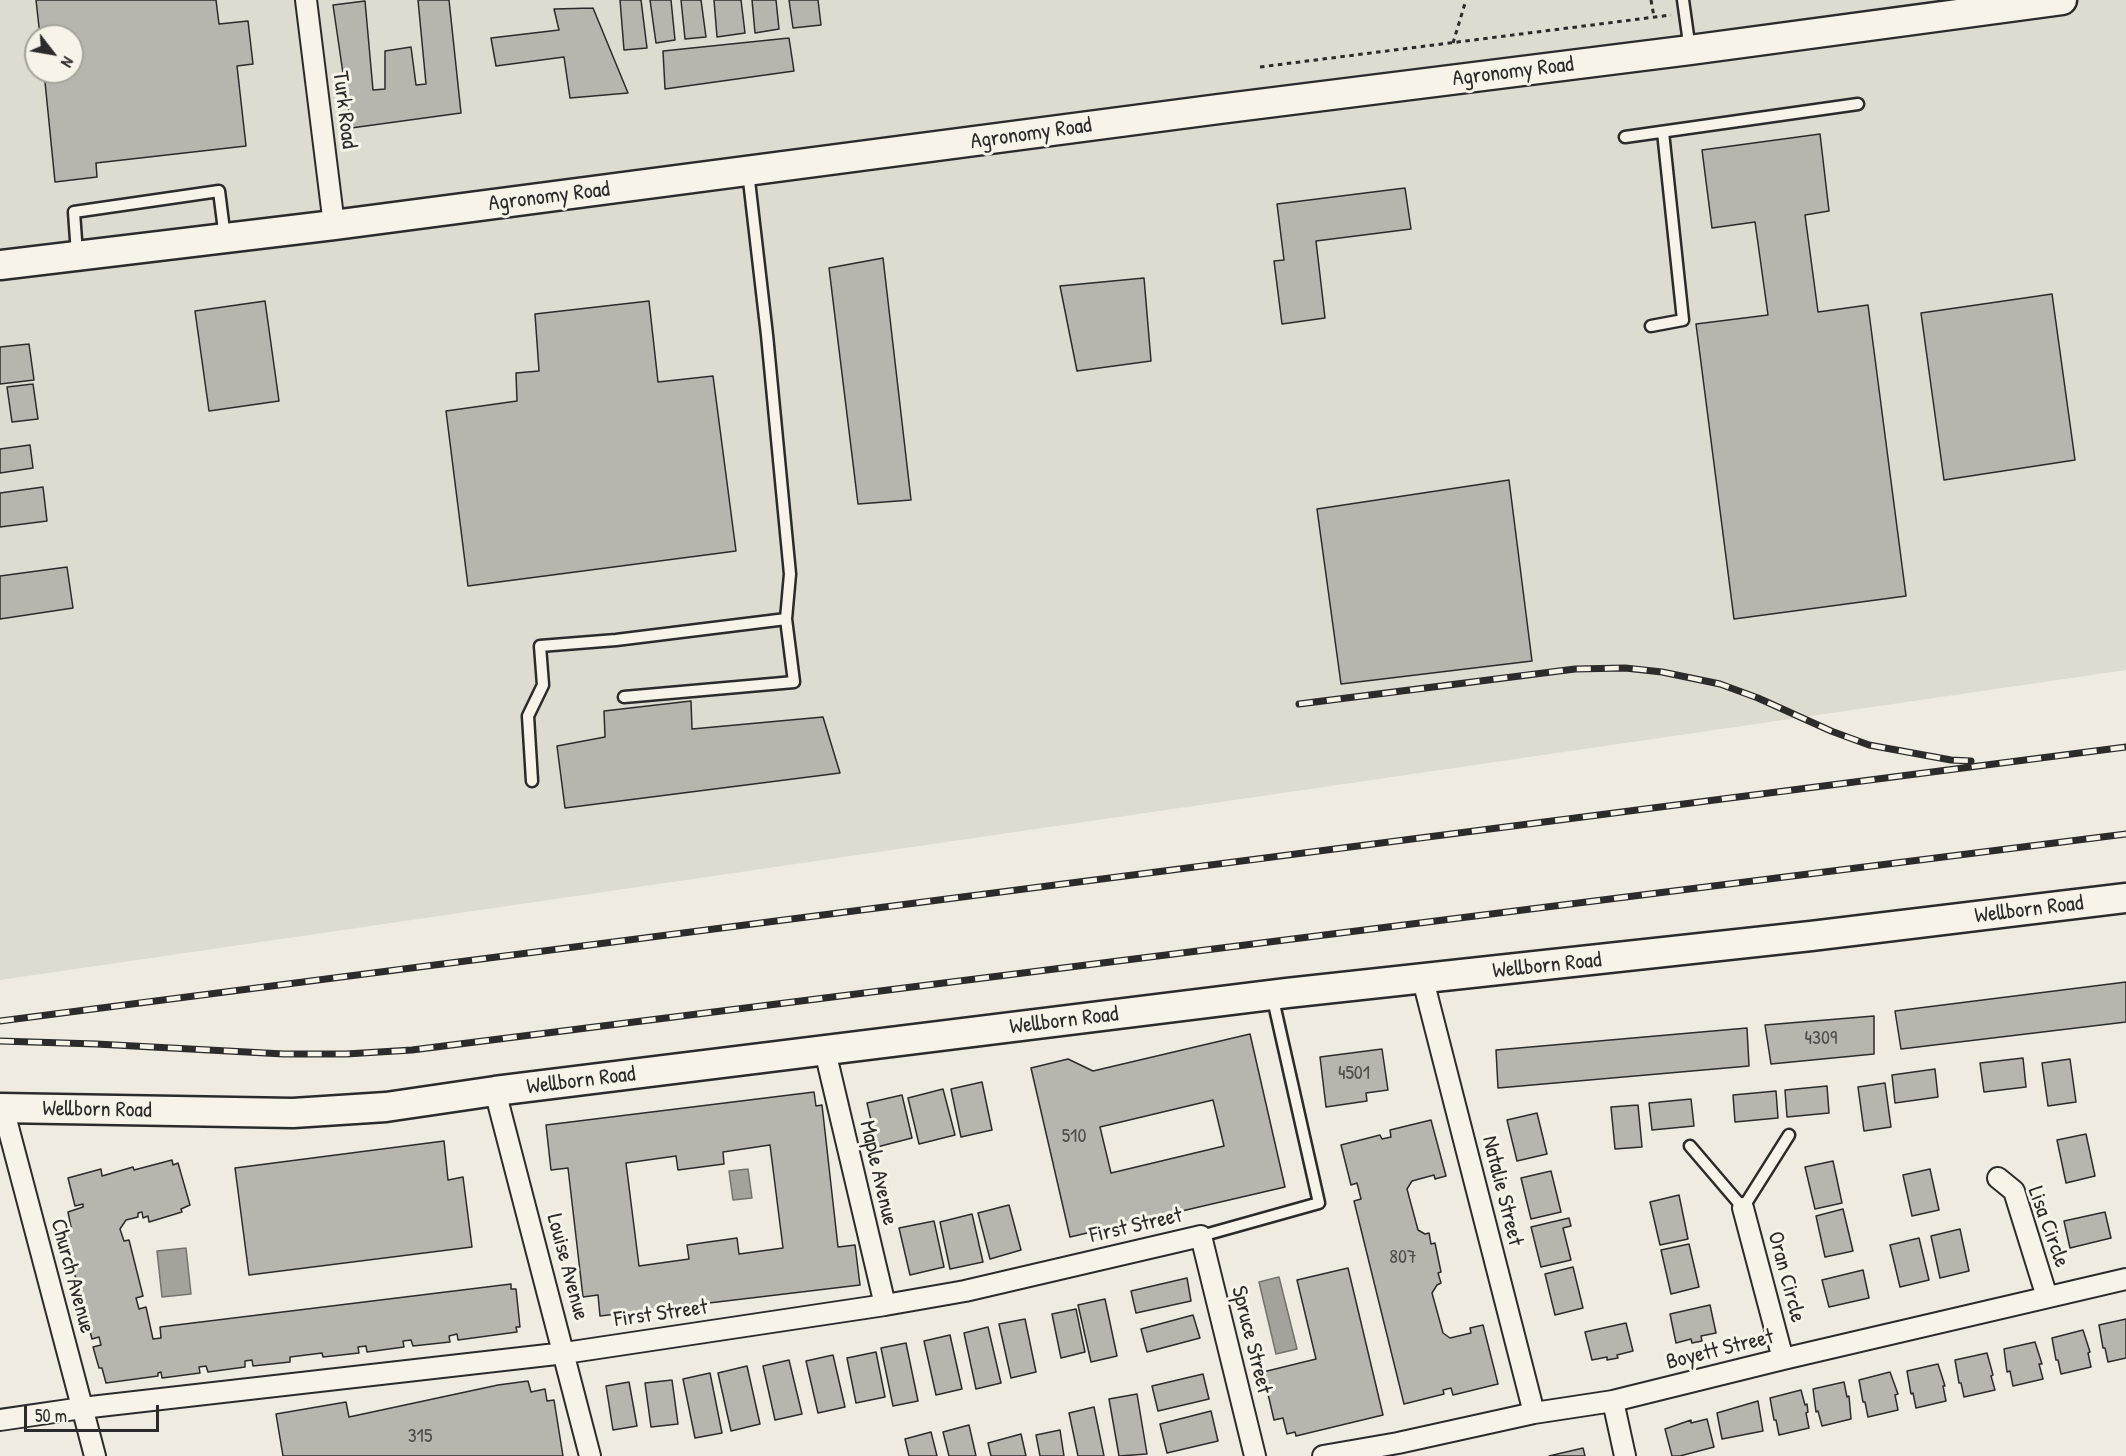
<!DOCTYPE html>
<html>
<head>
<meta charset="utf-8">
<style>
	body { margin:0 }
	#map { position:relative; width:2126px; height:1456px; overflow:hidden; background:#efebe0; font-family:"Patrick Hand",sans-serif }
	canvas { display:block }
	.north { position:absolute; left:24px; top:24px; width:60px; height:60px; box-sizing:border-box; background:#f7f3e8; border:2px solid #a5a39c; border-radius:50%; rotate:121deg; font-size:16px; font-weight:700; line-height:24px; text-align:center; color:#2b2b2b }
	.north::after { content:''; display:block; margin:auto; width:21px; height:27px; background:#2b2b2b; clip-path:polygon(50% 0,100% 100%,50% 72%,0 100%) }
	.scale { position:absolute; left:24px; top:1405px; width:135px; height:27px; box-sizing:border-box; border:3px solid #2b2b2b; border-top:0; padding-left:8px; font-size:18px; line-height:21px; white-space:nowrap; color:#2b2b2b; -webkit-text-stroke:4px #f7f3e8; paint-order:stroke }
</style>
</head>
<body>
<div id="map">
<canvas width="2126" height="1456"></canvas>
<div class="north">N</div>
<div class="scale">50 m</div>
</div>
<script>
const ctx = document.querySelector('canvas').getContext('2d');
ctx.lineJoin = 'round';
function fill(path, color) {
  ctx.fillStyle = color;
  ctx.fill(path, 'evenodd');
}
function toPath(rows) {
  const path = new Path2D();
  for (const r of rows) {
    path.moveTo(r[0], r[1]);
    for (let i = 2; i < r.length; i += 2) path.lineTo(r[i], r[i + 1]);
  }
  return path;
}
function strokePath(path, color, width, dash) {
  ctx.strokeStyle = color;
  ctx.lineWidth = width;
  ctx.lineCap = dash ? 'butt' : 'round';
  ctx.setLineDash(dash || []);
  ctx.stroke(path);
}
function write(font, color, halo, rows, align = 'center') {
  ctx.font = font + ' "Patrick Hand",sans-serif';
  ctx.lineWidth = 6;
  ctx.setLineDash([]);
  ctx.textBaseline = 'middle';
  ctx.strokeStyle = halo;
  ctx.fillStyle = color;
  for (const [text, x, y, turn = 0] of rows) {
    ctx.save();
    ctx.translate(x, y);
    ctx.rotate((+turn || 0) * Math.PI / 180);
    ctx.textAlign = isNaN(turn) ? turn : align;
    if (halo) ctx.strokeText(text, 0, 0);
    ctx.fillText(text, 0, 0);
    ctx.restore();
  }
}
fill(toPath([
	[0,0,2126,0,2126,670,0,980],
	[36,36,72,36,72,72,36,72]
]), '#dedbd1');
const water = toPath([
	[748,1169,752,1198,733,1200,729,1171,748,1169],
	[186,1248,191,1294,162,1297,157,1251,186,1248],
	[1279,1277,1297,1349,1276,1354,1259,1282,1279,1277]
]);
fill(water, '#a4a29a');
strokePath(water, '#74726e', 1.5);
const building = toPath([
	[36,0,216,0,219,24,248,21,253,64,237,66,246,146,96,163,97,177,55,182,44,72,72,72,72,36,40,36,36,0],
	[418,0,449,0,461,113,351,128,333,5,365,1,373,90,385,89,385,51,411,47,416,85,426,84,418,0],
	[620,0,641,0,647,48,624,50,620,0],
	[650,0,671,0,675,40,656,43,650,0],
	[681,0,701,0,706,37,685,39,681,0],
	[714,0,741,0,745,33,717,37,714,0],
	[752,0,776,0,779,29,755,33,752,0],
	[789,0,818,0,821,25,793,28,789,0],
	[593,8,628,93,570,98,564,57,496,66,491,38,559,30,554,9,593,8],
	[789,38,794,71,665,89,663,51,789,38],
	[1820,134,1829,211,1805,215,1818,312,1868,305,1906,596,1734,619,1696,324,1768,315,1755,222,1712,228,1702,150,1820,134],
	[1405,188,1411,229,1316,241,1325,318,1282,324,1274,261,1284,260,1277,204,1405,188],
	[883,258,911,500,858,504,829,268,883,258],
	[1144,278,1151,361,1077,371,1060,286,1144,278],
	[2052,294,2075,460,1944,480,1921,313,2052,294],
	[265,301,279,401,209,411,195,311,265,301],
	[649,301,658,382,713,376,736,551,468,586,446,411,517,401,516,373,539,371,535,314,649,301],
	[29,344,34,380,0,384,0,347,29,344],
	[33,384,38,419,12,422,7,387,33,384],
	[30,445,33,468,0,473,0,449,30,445],
	[1509,480,1532,661,1341,684,1317,509,1509,480],
	[43,487,47,521,0,527,0,493,43,487],
	[67,567,73,608,0,619,0,576,67,567],
	[691,701,692,729,823,717,840,773,565,808,557,746,605,737,604,711,691,701],
	[2126,982,2126,1022,1901,1049,1895,1011,2126,982],
	[1874,1016,1874,1054,1771,1064,1765,1025,1874,1016],
	[1747,1028,1749,1066,1498,1088,1496,1050,1747,1028],
	[1250,1034,1285,1187,1070,1237,1031,1068,1068,1059,1093,1071,1250,1034],
	[1213,1100,1224,1146,1111,1173,1100,1127,1213,1100],
	[1382,1049,1388,1090,1366,1093,1367,1101,1326,1107,1320,1057,1382,1049],
	[2023,1058,2026,1087,1984,1092,1980,1063,2023,1058],
	[2070,1059,2076,1102,2048,1106,2042,1063,2070,1059],
	[1935,1069,1938,1097,1895,1103,1892,1075,1935,1069],
	[982,1082,992,1130,961,1137,951,1089,982,1082],
	[1885,1083,1891,1127,1864,1131,1858,1087,1885,1083],
	[1827,1086,1829,1113,1787,1117,1785,1090,1827,1086],
	[943,1089,955,1135,919,1144,908,1098,943,1089],
	[1776,1091,1778,1118,1735,1122,1733,1095,1776,1091],
	[814,1092,816,1106,822,1105,838,1247,855,1245,860,1285,600,1316,598,1295,583,1297,568,1168,551,1170,546,1125,814,1092],
	[770,1145,783,1248,739,1254,737,1238,687,1245,689,1259,639,1266,626,1163,676,1156,678,1170,724,1164,723,1152,770,1145],
	[902,1095,912,1138,877,1147,867,1103,902,1095],
	[1691,1099,1694,1126,1652,1130,1649,1103,1691,1099],
	[1638,1105,1642,1147,1615,1149,1611,1107,1638,1105],
	[1537,1113,1547,1154,1517,1161,1507,1120,1537,1113],
	[1431,1120,1446,1176,1435,1179,1434,1175,1412,1181,1407,1189,1418,1230,1425,1234,1429,1233,1431,1244,1435,1243,1441,1272,1438,1273,1441,1283,1437,1285,1432,1293,1443,1333,1450,1338,1471,1333,1470,1328,1483,1325,1498,1384,1453,1395,1451,1388,1443,1390,1444,1394,1404,1404,1354,1201,1361,1199,1357,1183,1351,1185,1341,1145,1380,1135,1382,1139,1391,1137,1390,1130,1431,1120],
	[2086,1134,2095,1176,2066,1183,2057,1140,2086,1134],
	[444,1141,448,1180,463,1177,472,1247,249,1275,235,1168,444,1141],
	[172,1160,173,1165,178,1163,190,1205,181,1209,182,1212,149,1222,148,1216,143,1218,142,1212,138,1213,138,1217,126,1220,120,1229,124,1241,129,1240,143,1296,136,1298,139,1309,146,1307,153,1339,161,1338,160,1327,511,1284,511,1289,516,1289,520,1327,516,1327,517,1332,458,1340,457,1334,449,1336,450,1342,413,1346,411,1340,403,1341,404,1347,367,1352,366,1346,358,1347,359,1353,323,1357,322,1353,290,1357,290,1362,253,1366,252,1360,245,1361,245,1367,208,1372,206,1366,199,1367,200,1373,162,1378,161,1372,158,1373,158,1376,106,1383,102,1368,99,1368,93,1347,101,1345,99,1337,92,1339,65,1238,68,1237,67,1229,71,1227,68,1212,83,1207,83,1204,75,1206,68,1178,101,1169,102,1176,133,1167,134,1170,172,1160],
	[1833,1161,1842,1203,1815,1209,1805,1167,1833,1161],
	[1930,1169,1939,1210,1912,1216,1903,1175,1930,1169],
	[1551,1171,1561,1212,1531,1219,1521,1178,1551,1171],
	[1679,1195,1688,1239,1660,1245,1650,1202,1679,1195],
	[1009,1205,1021,1250,990,1259,978,1213,1009,1205],
	[1843,1209,1853,1251,1825,1257,1816,1216,1843,1209],
	[2105,1212,2111,1238,2070,1248,2064,1221,2105,1212],
	[972,1214,983,1262,950,1269,940,1222,972,1214],
	[1569,1218,1571,1226,1563,1228,1571,1260,1541,1267,1531,1227,1569,1218],
	[934,1221,944,1267,910,1275,899,1228,934,1221],
	[1960,1229,1969,1271,1940,1278,1931,1236,1960,1229],
	[1919,1238,1929,1280,1900,1287,1890,1245,1919,1238],
	[1689,1244,1699,1287,1671,1294,1661,1250,1689,1244],
	[1573,1267,1583,1308,1555,1315,1545,1274,1573,1267],
	[1348,1268,1383,1415,1296,1436,1295,1432,1287,1434,1283,1418,1274,1420,1263,1372,1316,1359,1297,1280,1348,1268],
	[1863,1270,1869,1298,1829,1307,1822,1280,1863,1270],
	[1187,1278,1191,1301,1136,1313,1131,1291,1187,1278],
	[1105,1299,1117,1356,1091,1362,1078,1305,1105,1299],
	[1710,1305,1716,1333,1701,1336,1702,1341,1692,1343,1691,1339,1676,1343,1670,1314,1710,1305],
	[1076,1309,1085,1352,1061,1358,1052,1314,1076,1309],
	[1193,1315,1200,1338,1147,1352,1141,1329,1193,1315],
	[1025,1319,1036,1372,1011,1378,999,1324,1025,1319],
	[2126,1319,2126,1358,2108,1362,2105,1348,2103,1348,2099,1325,2126,1319],
	[1626,1323,1633,1351,1617,1355,1618,1358,1607,1360,1607,1357,1592,1360,1585,1332,1626,1323],
	[988,1327,1001,1383,976,1389,964,1333,988,1327],
	[2083,1330,2090,1352,2088,1353,2091,1367,2061,1374,2058,1360,2056,1360,2052,1338,2083,1330],
	[950,1335,962,1389,936,1395,924,1341,950,1335],
	[2035,1342,2042,1364,2039,1364,2043,1379,2013,1386,2010,1371,2007,1372,2004,1349,2035,1342],
	[906,1343,918,1401,893,1406,881,1348,906,1343],
	[876,1352,885,1397,856,1403,847,1358,876,1352],
	[1987,1353,1993,1375,1991,1376,1995,1390,1964,1397,1961,1383,1959,1383,1955,1360,1987,1353],
	[833,1355,845,1407,818,1413,806,1361,833,1355],
	[789,1360,802,1414,775,1420,763,1366,789,1360],
	[1938,1364,1945,1386,1943,1386,1946,1401,1916,1408,1913,1393,1911,1394,1907,1371,1938,1364],
	[747,1366,760,1424,731,1431,718,1373,747,1366],
	[1890,1372,1898,1394,1895,1395,1898,1410,1868,1417,1865,1402,1863,1402,1859,1380,1890,1372],
	[710,1373,722,1433,695,1438,683,1379,710,1373],
	[1203,1374,1209,1399,1158,1411,1152,1386,1203,1374],
	[672,1380,678,1424,651,1427,645,1383,672,1380],
	[528,1381,531,1392,545,1389,547,1401,554,1400,563,1456,283,1456,276,1414,346,1402,349,1417,498,1385,528,1381],
	[629,1382,637,1426,613,1430,606,1386,629,1382],
	[1844,1382,1847,1397,1849,1396,1851,1419,1822,1426,1818,1411,1816,1412,1813,1389,1844,1382],
	[1801,1390,1805,1405,1807,1404,1808,1412,1806,1413,1809,1428,1779,1435,1776,1420,1774,1420,1770,1398,1801,1390],
	[1137,1394,1147,1454,1119,1456,1109,1399,1137,1394],
	[1758,1401,1763,1431,1722,1439,1717,1413,1758,1401],
	[1094,1407,1104,1456,1078,1456,1069,1413,1094,1407],
	[1211,1411,1218,1441,1167,1453,1160,1424,1211,1411],
	[1707,1419,1714,1447,1680,1456,1672,1456,1665,1429,1691,1420,1691,1423,1707,1419],
	[969,1425,976,1456,949,1456,943,1432,969,1425],
	[1060,1430,1064,1456,1040,1456,1036,1435,1060,1430],
	[931,1432,937,1456,909,1456,905,1439,931,1432],
	[1021,1434,1026,1456,991,1456,988,1443,1021,1434],
	[1583,1448,1585,1456,1549,1456,1583,1448]
]);
fill(building, '#b8b5ae');
strokePath(building, '#2b2b2b', 1.5);
const lane = toPath([
	[1683,0,1690,50],
	[1625,137,1858,104],
	[77,254,74,212,219,191,225,238],
	[1651,326,1683,320,1663,132],
	[624,697,794,682,786,619],
	[532,781,528,716,543,685,540,646,616,640,786,619,790,574,767,335,748,172],
	[1690,1146,1743,1208,1789,1135],
	[1201,1236,1319,1203,1272,995]
]);
const street = toPath([
	[306,0,334,225],
	[1423,980,1534,1413],
	[825,1051,885,1305],
	[495,1091,590,1456],
	[3,1108,95,1456],
	[1998,1178,2014,1191,2047,1297],
	[1743,1208,1783,1359],
	[1613,1401,1625,1456],
	[0,1420,82,1408,565,1353,885,1305,965,1291,1201,1236,1255,1456],
	[1323,1456,1398,1443,1534,1413,1613,1401,1783,1359,2126,1279]
]);
const secondary = toPath([
	[0,265,334,225,1219,109,1690,50,2062,0],
	[0,1108,293,1113,386,1107,495,1091,1287,993,1811,936,2126,898]
]);
strokePath(lane, '#2b2b2b', 15);
strokePath(street, '#2b2b2b', 24);
strokePath(secondary, '#2b2b2b', 33);
strokePath(toPath([
	[1651,0,1654,17],
	[1453,43,1466,0],
	[1260,67,1671,15]
]), '#2b2b2b', 3, [4.5, 4.5]);
strokePath(lane, '#f7f3e8', 10);
strokePath(street, '#f7f3e8', 20);
strokePath(secondary, '#f7f3e8', 28);
const rail = toPath([
	[1299,704,1575,669,1625,668,1662,672,1720,684,1758,698,1831,731,1869,745,1951,760,1971,761],
	[0,1021,2126,747],
	[0,1041,96,1044,284,1054,346,1054,412,1050,2126,834]
]);
strokePath(rail, '#2b2b2b', 7);
strokePath(rail, '#f7f3e8', 4.5, [14]);
write('20px', '#4e4e4c', null, [
	["4309",1821,1039],
	["4501",1354,1074],
	["510",1074,1137],
	["807",1403,1258],
	["315",420,1437]
]);
write('22px', '#2b2b2b', '#f7f3e8', [
	["Agronomy Road",1513,72,-7],
	["Turk Road",344,110,83],
	["Agronomy Road",1031,134,-8],
	["Agronomy Road",549,197,-7],
	["Wellborn Road",2029,910,-7],
	["Wellborn Road",1547,966,-6],
	["Wellborn Road",1064,1021,-7],
	["Wellborn Road",581,1081,-7],
	["Wellborn Road",97,1110,1],
	["Maple Avenue",878,1173,77],
	["Natalie Street",1502,1191,76],
	["First Street",1136,1226,-13],
	["Lisa Circle",2048,1227,70],
	["Louise Avenue",567,1267,75],
	["Church Avenue",72,1276,75],
	["Oran Circle",1786,1277,75],
	["First Street",661,1314,-8],
	["Spruce Street",1251,1340,76],
	["Boyett Street",1720,1350,-14]
]);
</script>
</body>
</html>
